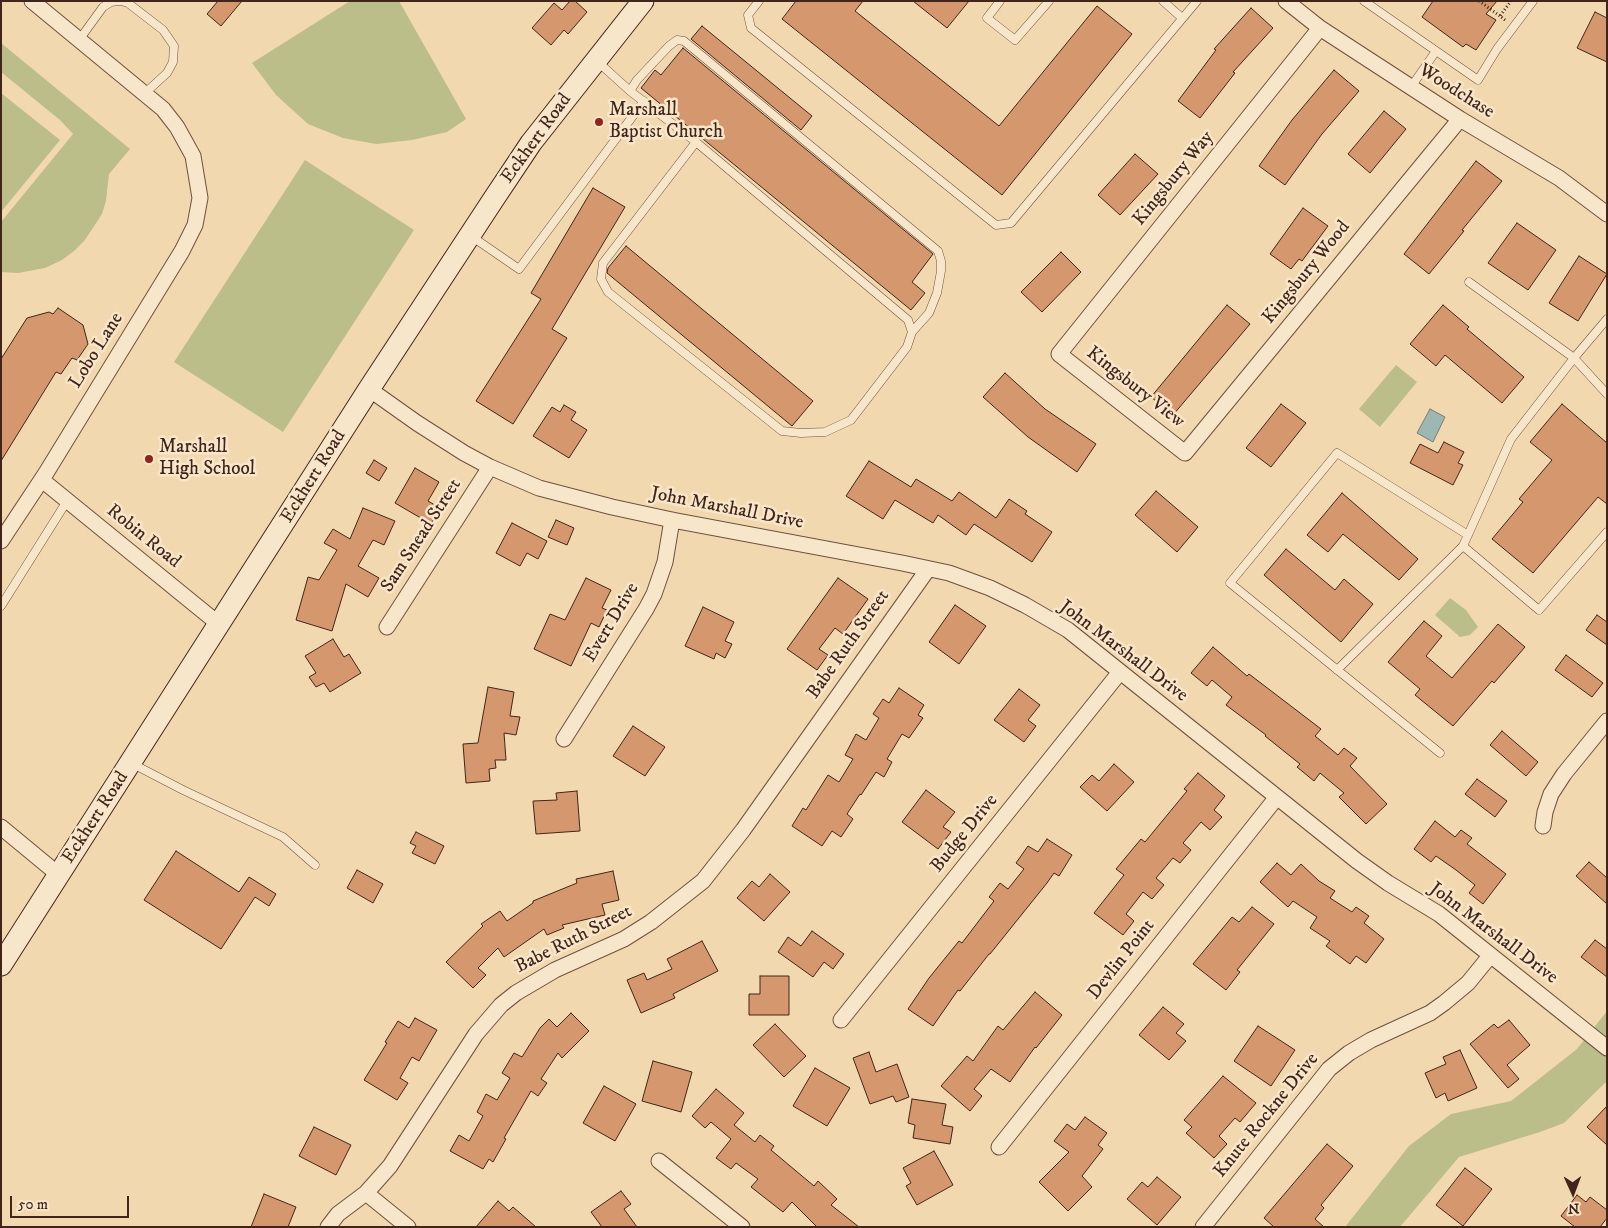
<!DOCTYPE html>
<html>
<head>
<meta charset="utf-8">
<style>
	body { margin:0 }
	#map { position:relative; width:1608px; height:1228px; overflow:hidden; background:#f2d8ae; font-family:"IM FELL DW Pica",serif }
	canvas { display:block }
	.frame { position:absolute; inset:0; border:2px solid #42251a; pointer-events:none }
	.north { position:absolute; left:1548px; top:1168px; width:50px; height:50px; -webkit-text-stroke:4px #f7e6ca; paint-order:stroke; rotate:178deg; font-size:14px; font-weight:700; line-height:20px; text-align:center; color:#42251a }
	.north::after { content:''; display:block; margin:auto; width:18px; height:22px; background:#42251a; clip-path:polygon(50% 0,100% 100%,50% 72%,0 100%) }
	.scale { position:absolute; left:10px; top:1196px; width:119px; height:22px; box-sizing:border-box; border:2px solid #42251a; border-top:0; padding-left:6px; font-size:15px; line-height:18px; white-space:nowrap; color:#42251a; -webkit-text-stroke:4px #f7e6ca; paint-order:stroke }
</style>
</head>
<body>
<div id="map">
<canvas width="1608" height="1228"></canvas>
<div class="frame"></div>
<div class="north">N</div>
<div class="scale">50 m</div>
</div>
<script>
const ctx = document.querySelector('canvas').getContext('2d');
ctx.lineJoin = 'round';
function fill(path, color) {
  ctx.fillStyle = color;
  ctx.fill(path, 'evenodd');
}
function toPath(rows) {
  const path = new Path2D();
  for (const r of rows) {
    path.moveTo(r[0], r[1]);
    for (let i = 2; i < r.length; i += 2) path.lineTo(r[i], r[i + 1]);
  }
  return path;
}
function strokePath(path, color, width, dash) {
  ctx.strokeStyle = color;
  ctx.lineWidth = width;
  ctx.lineCap = dash ? 'butt' : 'round';
  ctx.setLineDash(dash || []);
  ctx.stroke(path);
}
function write(font, color, halo, rows, align = 'center') {
  ctx.font = font + ' "IM FELL DW Pica",serif';
  ctx.lineWidth = 5;
  ctx.setLineDash([]);
  ctx.textBaseline = 'middle';
  ctx.strokeStyle = halo;
  ctx.fillStyle = color;
  for (const [text, x, y, turn = 0] of rows) {
    ctx.save();
    ctx.translate(x, y);
    ctx.rotate((+turn || 0) * Math.PI / 180);
    ctx.textAlign = isNaN(turn) ? turn : align;
    if (halo) ctx.strokeText(text, 0, 0);
    ctx.fillText(text, 0, 0);
    ctx.restore();
  }
}
fill(toPath([
	[350,1,399,1,466,119,447,132,412,140,376,144,343,138,308,124,276,95,252,63],
	[1,43,130,149,109,174,106,201,102,214,85,240,74,251,62,260,45,268,18,273,1,272,1,222,73,134,60,120,1,72],
	[1,93,60,140,1,212],
	[305,160,414,230,283,432,174,362],
	[1396,365,1417,382,1380,427,1359,409],
	[1450,598,1466,610,1478,627,1470,635,1460,637,1435,615],
	[1607,1011,1607,1081,1564,1123,1540,1132,1459,1157,1400,1227,1345,1227,1409,1146,1451,1114,1511,1101,1577,1049]
]), '#bcbe89');
const water = toPath([
	[1430,409,1445,417,1433,442,1417,433,1430,409]
]);
fill(water, '#9db8b3');
strokePath(water, '#797d76', 1);
const building = toPath([
	[218,1,242,1,221,26,207,14,218,1],
	[570,1,575,1,587,12,568,34,564,30,551,45,532,28,554,3,562,10,570,1],
	[796,1,863,1,855,11,999,126,1097,6,1132,34,1002,195,782,19,796,1],
	[913,1,969,1,947,28,913,1],
	[1433,1,1497,1,1486,14,1496,20,1476,50,1466,44,1463,47,1422,17,1433,1],
	[1251,8,1273,28,1233,72,1235,73,1200,118,1178,101,1216,50,1214,49,1251,8],
	[1595,12,1607,18,1607,62,1577,48,1595,12],
	[702,26,812,116,801,130,691,39,702,26],
	[683,48,933,254,912,282,925,293,911,310,641,88,655,70,661,75,683,48],
	[1334,70,1359,91,1322,134,1285,185,1259,166,1292,120,1334,70],
	[1384,111,1406,129,1370,173,1348,154,1384,111],
	[1135,154,1158,174,1120,215,1098,195,1135,154],
	[1476,161,1502,181,1462,230,1464,231,1429,274,1404,254,1476,161],
	[593,188,625,207,552,329,567,338,513,424,476,401,541,299,531,293,593,188],
	[1303,208,1328,226,1302,261,1299,259,1291,269,1270,254,1303,208],
	[1517,223,1556,250,1528,290,1488,263,1517,223],
	[626,246,813,401,792,426,607,273,608,268,626,246],
	[1061,252,1081,272,1042,312,1021,292,1061,252],
	[1579,256,1607,274,1578,321,1549,303,1579,256],
	[1227,305,1250,324,1173,415,1151,397,1227,305],
	[1443,305,1469,327,1467,329,1524,377,1502,403,1445,355,1436,366,1410,344,1443,305],
	[58,308,83,325,88,344,77,360,72,358,61,374,56,372,1,461,1,359,27,318,49,312,53,314,58,308],
	[1005,373,1045,409,1096,444,1077,472,1028,437,983,397,1005,373],
	[1281,404,1306,423,1271,467,1246,448,1281,404],
	[1562,404,1607,443,1607,504,1598,497,1533,573,1492,539,1523,502,1519,499,1552,460,1530,442,1562,404],
	[564,405,576,412,571,420,587,430,569,458,533,436,552,407,560,412,564,405],
	[1444,442,1464,452,1458,463,1463,465,1453,485,1410,463,1420,444,1438,453,1444,442],
	[374,460,387,468,379,481,366,473,374,460],
	[869,461,911,487,916,479,952,501,959,492,996,518,1009,499,1027,511,1025,514,1052,532,1032,562,974,524,966,535,938,515,933,523,895,500,883,519,846,496,869,461],
	[415,468,439,482,428,501,440,508,431,524,395,503,415,468],
	[1156,491,1198,527,1177,552,1135,515,1156,491],
	[1342,493,1418,559,1399,580,1343,534,1328,552,1307,535,1342,493],
	[363,508,395,521,384,545,373,540,358,566,379,578,368,597,346,584,332,631,296,620,308,577,319,580,337,550,324,543,333,529,350,539,363,508],
	[556,520,574,528,567,545,548,537,556,520],
	[512,523,547,541,538,559,527,553,520,566,496,553,512,523],
	[1286,549,1335,590,1344,579,1373,604,1341,642,1264,575,1286,549],
	[586,578,611,590,602,608,607,610,599,627,591,623,571,666,534,649,550,614,565,620,586,578],
	[838,578,868,599,843,634,835,628,819,649,828,655,817,670,787,649,838,578],
	[955,605,986,626,959,664,929,642,955,605],
	[703,607,734,622,725,641,732,644,725,658,716,653,714,659,685,646,703,607],
	[1597,615,1607,622,1607,645,1586,630,1597,615],
	[1424,621,1442,636,1426,656,1452,678,1498,624,1525,647,1494,683,1492,681,1453,726,1415,695,1420,689,1388,662,1424,621],
	[333,639,344,657,349,654,361,673,330,692,324,683,316,687,309,677,316,673,305,656,333,639],
	[1213,647,1247,676,1249,674,1321,729,1315,736,1338,755,1344,748,1357,758,1350,766,1387,804,1366,824,1339,797,1344,793,1320,773,1314,781,1297,767,1300,764,1265,736,1266,735,1226,705,1232,697,1212,680,1207,686,1191,673,1213,647],
	[1566,655,1603,683,1592,697,1555,670,1566,655],
	[488,687,514,692,510,716,520,717,516,735,504,733,506,760,495,760,496,768,489,769,490,781,466,783,463,744,478,743,488,687],
	[899,688,924,705,918,715,923,718,909,738,902,734,887,759,892,762,884,777,876,772,861,795,860,794,847,814,853,819,841,837,832,831,822,846,792,826,803,808,806,810,828,775,839,782,853,759,845,755,856,734,866,740,879,718,873,714,883,699,889,703,899,688],
	[1019,689,1040,705,1028,720,1036,726,1024,742,994,720,1019,689],
	[633,726,665,747,645,776,613,756,633,726],
	[1502,731,1538,762,1526,776,1490,745,1502,731],
	[1114,764,1134,782,1107,811,1080,787,1092,775,1099,781,1114,764],
	[1198,773,1225,796,1214,810,1222,817,1210,830,1201,822,1183,843,1191,850,1180,863,1173,858,1156,878,1164,885,1152,899,1143,892,1126,914,1134,921,1123,935,1094,913,1124,875,1116,869,1141,839,1145,842,1187,791,1184,789,1198,773],
	[1477,779,1507,801,1495,817,1465,794,1477,779],
	[926,790,955,812,943,827,951,832,938,849,902,822,926,790],
	[577,791,580,831,536,834,533,801,557,800,556,793,577,791],
	[1435,821,1455,837,1461,830,1472,838,1467,844,1506,874,1483,904,1469,893,1475,885,1456,870,1436,856,1431,862,1414,849,1435,821],
	[416,832,444,846,435,864,412,853,416,846,410,843,416,832],
	[1047,839,1072,855,1059,876,1054,873,1047,883,990,954,989,954,960,991,958,990,933,1026,908,1009,929,978,959,941,962,943,994,901,989,897,1000,883,1008,889,1024,869,1016,863,1028,846,1038,852,1047,839],
	[176,851,239,892,249,877,276,894,269,906,255,897,221,949,144,900,176,851],
	[1589,862,1607,878,1607,904,1576,876,1589,862],
	[1277,863,1291,875,1301,864,1319,881,1335,891,1330,898,1352,912,1356,907,1369,916,1364,923,1384,939,1366,963,1356,956,1350,964,1326,946,1330,941,1310,928,1317,917,1293,901,1288,907,1260,882,1277,863],
	[357,870,383,884,373,903,347,888,357,870],
	[613,871,619,900,602,904,605,915,562,925,564,928,547,935,544,929,504,957,498,948,478,968,486,975,473,988,446,962,483,926,481,924,500,911,507,921,533,903,533,901,577,883,576,879,613,871],
	[770,874,790,892,764,921,737,898,752,881,759,887,770,874],
	[1252,907,1274,924,1237,970,1240,972,1226,990,1193,964,1232,917,1239,922,1252,907],
	[812,931,844,954,833,969,824,962,813,977,778,952,788,937,801,946,812,931],
	[1595,940,1607,949,1607,977,1581,957,1595,940],
	[702,941,718,971,673,994,675,998,641,1013,627,980,644,973,647,980,672,969,667,959,702,941],
	[760,976,789,976,789,1015,749,1015,749,994,760,994,760,976],
	[1035,992,1062,1015,1036,1048,1035,1047,1010,1082,991,1069,974,1089,982,1096,970,1111,941,1086,967,1056,973,1061,998,1026,1003,1030,1035,992],
	[1163,1007,1184,1024,1176,1033,1186,1041,1169,1060,1139,1035,1163,1007],
	[571,1013,589,1031,562,1058,558,1053,541,1079,547,1083,538,1096,531,1091,504,1138,506,1139,493,1162,489,1159,483,1169,450,1151,459,1135,469,1141,483,1116,477,1112,486,1094,497,1100,510,1078,502,1073,514,1053,522,1057,540,1028,549,1019,557,1027,571,1013],
	[415,1018,437,1030,419,1061,412,1057,400,1078,408,1083,397,1100,364,1080,387,1043,385,1042,398,1021,409,1028,415,1018],
	[1509,1020,1530,1045,1507,1065,1519,1079,1508,1088,1470,1044,1494,1024,1498,1028,1509,1020],
	[775,1024,806,1056,784,1077,753,1045,775,1024],
	[1258,1026,1295,1050,1271,1086,1234,1061,1258,1026],
	[1460,1050,1477,1088,1448,1101,1445,1093,1436,1098,1425,1073,1446,1064,1443,1057,1460,1050],
	[869,1052,876,1072,897,1064,909,1097,896,1102,893,1096,870,1104,853,1058,869,1052],
	[653,1061,692,1072,681,1112,642,1101,653,1061],
	[815,1068,850,1088,827,1126,793,1106,815,1068],
	[1223,1076,1256,1103,1240,1122,1235,1118,1219,1136,1227,1144,1214,1158,1186,1133,1192,1127,1184,1120,1223,1076],
	[604,1086,636,1104,615,1141,583,1123,604,1086],
	[716,1089,744,1113,734,1125,755,1142,760,1135,774,1146,771,1150,814,1186,818,1181,837,1199,831,1205,859,1227,817,1227,792,1202,783,1212,751,1187,758,1179,736,1163,731,1169,716,1158,731,1139,711,1122,705,1128,692,1116,716,1089],
	[912,1099,946,1104,942,1125,953,1127,950,1144,913,1138,915,1125,908,1123,912,1099],
	[1607,1106,1607,1145,1587,1127,1607,1106],
	[1085,1117,1107,1133,1098,1145,1103,1149,1082,1176,1092,1187,1068,1211,1039,1182,1069,1152,1054,1141,1067,1124,1075,1130,1085,1117],
	[314,1127,351,1145,336,1175,299,1156,314,1127],
	[1327,1144,1353,1166,1321,1205,1324,1208,1315,1219,1324,1227,1274,1227,1264,1218,1327,1144],
	[934,1151,953,1185,917,1205,906,1186,911,1183,903,1168,934,1151],
	[1465,1168,1492,1189,1463,1226,1436,1205,1465,1168],
	[1157,1177,1181,1197,1157,1225,1127,1199,1142,1182,1148,1187,1157,1177],
	[621,1191,631,1204,624,1209,637,1227,602,1227,591,1212,621,1191],
	[264,1194,296,1207,288,1227,251,1227,264,1194],
	[1577,1195,1586,1202,1590,1197,1607,1210,1607,1218,1600,1227,1575,1227,1561,1216,1577,1195],
	[498,1201,509,1211,513,1207,536,1227,476,1227,498,1201]
]);
fill(building, '#d4976e');
strokePath(building, '#42251a', 1);
const lane = toPath([
	[121,1,128,3,163,30,174,46,173,62,167,73,144,94],
	[759,1,748,15,751,28,996,225,1011,223,1197,1],
	[1000,1,987,18,1015,40,1049,1],
	[1163,1,1182,18],
	[1364,1,1478,80,1497,49,1533,1],
	[79,40,103,7,111,2,119,1],
	[598,62,630,91,696,142,908,320,912,332,907,347,851,420,825,432,801,433,782,431,608,292,601,279,603,263,696,142],
	[1411,87,1436,51],
	[630,91,637,80,669,46,677,40,684,41,938,251,941,261,941,271,937,293,929,313,912,332],
	[471,236,519,269,644,101],
	[1469,282,1574,358,1607,394],
	[1463,546,1539,610,1607,532],
	[1,606,67,501],
	[1337,670,1463,546,1511,439,1574,358,1607,319],
	[1440,753,1230,583,1337,453,1468,535],
	[131,763,183,790,283,837,315,865]
]);
const street = toPath([
	[1286,1,1320,28,1460,119,1559,178,1607,214],
	[1320,28,1059,354,1185,453,1460,119],
	[369,389,417,423,464,453,490,467,539,488,612,507,672,520,902,563,949,573,990,588,1025,605,1068,630,1357,861,1388,883,1439,914,1607,1048],
	[42,480,220,625],
	[1,541,46,473,182,251,195,225,200,198,193,156,177,127,163,109,32,1],
	[387,627,490,467],
	[564,739,646,609,654,594,665,562,672,520],
	[1543,826,1545,812,1551,794,1564,774,1607,721],
	[1,827,59,875],
	[841,1020,1120,672],
	[999,1147,1277,797],
	[659,1161,742,1227],
	[366,1193,408,1227],
	[328,1227,338,1214,366,1193,390,1166,476,1034,501,1005,516,993,555,970,624,939,651,922,703,881,743,830,928,569],
	[1203,1227,1329,1069,1349,1053,1371,1040,1430,1013,1444,1003,1468,983,1490,956]
]);
const secondary = toPath([
	[1,965,369,389,493,200,531,143,643,1]
]);
strokePath(lane, '#6e523f', 9);
strokePath(street, '#6e523f', 17);
strokePath(secondary, '#42251a', 23);
strokePath(toPath([
	[1479,1,1500,16],
	[1505,20,1500,16,1511,1]
]), '#42251a', 3, [1, 2.5]);
strokePath(lane, '#f7e6ca', 8);
strokePath(street, '#f7e6ca', 15);
strokePath(secondary, '#f7e6ca', 21);
for (const [x, y, r, color] of [
	[599,122,5,"#8f2418"],
	[149,459,5,"#8f2418"]
]) {
  const dot = new Path2D();
  dot.arc(x, y, r, 0, 2 * Math.PI);
  ctx.fillStyle = color;
  ctx.fill(dot);
  strokePath(dot, '#f7e6ca', 2);
}
write('19px', '#42251a', '#f7e6ca', [
	["Woodchase",1456,92,32],
	["Eckhert Road",537,139,-54],
	["Kingsbury Way",1174,179,-51],
	["Kingsbury Wood",1307,273,-51],
	["Lobo Lane",97,351,-58],
	["Kingsbury View",1135,388,38],
	["Eckhert Road",314,477,-58],
	["John Marshall Drive",727,509,11],
	["Sam Snead Street",422,536,-57],
	["Robin Road",143,537,39],
	["Evert Drive",612,623,-59],
	["Babe Ruth Street",849,645,-55],
	["John Marshall Drive",1123,652,37],
	["Eckhert Road",96,818,-57],
	["Budge Drive",965,834,-51],
	["John Marshall Drive",1493,934,37],
	["Babe Ruth Street",574,940,-27],
	["Devlin Point",1122,960,-52],
	["Knute Rockne Drive",1267,1116,-51]
]);
write('19px', '#42251a', '#f7e6ca', [
	["Marshall",609,111],
	["Baptist Church",609,133],
	["Marshall",159,448],
	["High School",159,470]
], 'left');
</script>
</body>
</html>
